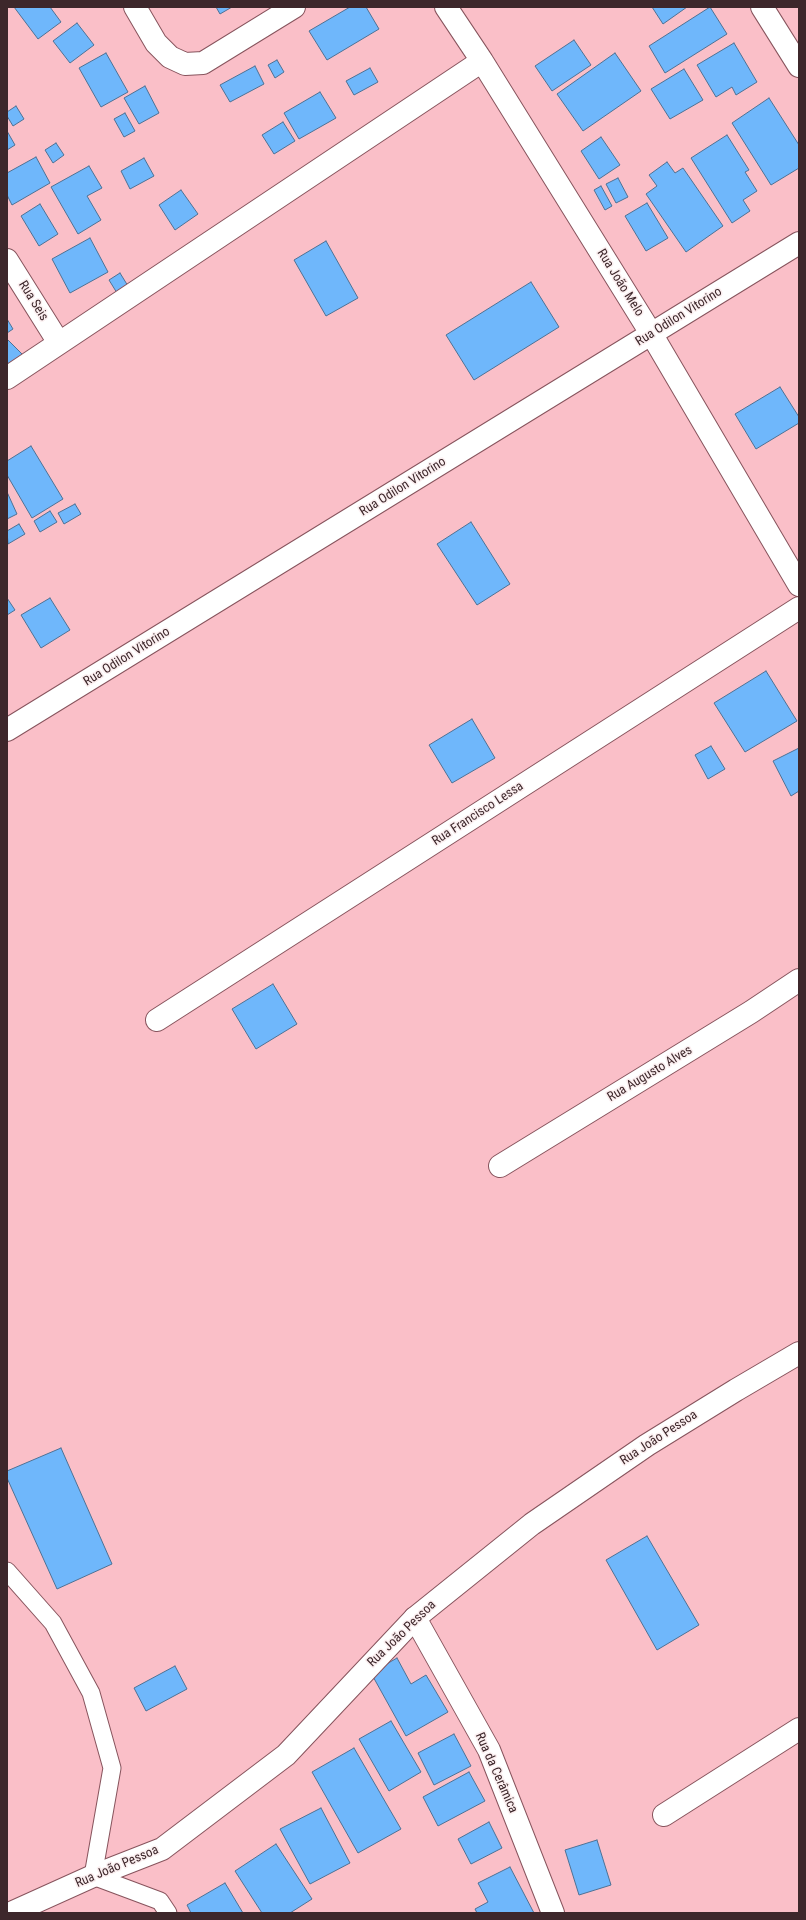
<!DOCTYPE html>
<html>
<head>
<meta charset="utf-8">
<style>
	body { margin:0 }
	#map { position:relative; width:806px; height:1920px; overflow:hidden; background:#fabfc8; font-family:"Roboto Condensed",sans-serif }
	canvas { display:block }
	.frame { position:absolute; inset:0; border:8px solid #3d272b; pointer-events:none }
</style>
</head>
<body>
<div id="map">
<canvas width="806" height="1920"></canvas>
<div class="frame"></div>
</div>
<script>
const ctx = document.querySelector('canvas').getContext('2d');
ctx.lineJoin = 'round';
function fill(path, color) {
  ctx.fillStyle = color;
  ctx.fill(path, 'evenodd');
}
function toPath(rows) {
  const path = new Path2D();
  for (const r of rows) {
    path.moveTo(r[0], r[1]);
    for (let i = 2; i < r.length; i += 2) path.lineTo(r[i], r[i + 1]);
  }
  return path;
}
function strokePath(path, color, width, dash) {
  ctx.strokeStyle = color;
  ctx.lineWidth = width;
  ctx.lineCap = dash ? 'butt' : 'round';
  ctx.setLineDash(dash || []);
  ctx.stroke(path);
}
function write(font, color, halo, rows, align = 'center') {
  ctx.font = font + ' "Roboto Condensed",sans-serif';
  ctx.lineWidth = 3;
  ctx.setLineDash([]);
  ctx.textBaseline = 'middle';
  ctx.strokeStyle = halo;
  ctx.fillStyle = color;
  for (const [text, x, y, turn = 0] of rows) {
    ctx.save();
    ctx.translate(x, y);
    ctx.rotate((+turn || 0) * Math.PI / 180);
    ctx.textAlign = isNaN(turn) ? turn : align;
    if (halo) ctx.strokeText(text, 0, 0);
    ctx.fillText(text, 0, 0);
    ctx.restore();
  }
}
const building = toPath([
	[14,7,50,7,61,22,38,39,14,7],
	[216,7,232,7,220,14,216,7],
	[350,7,366,7,379,29,327,60,309,31,350,7],
	[652,7,687,7,663,24,652,7],
	[710,7,727,34,665,73,649,46,710,7],
	[77,23,94,45,70,63,53,41,77,23],
	[574,40,591,65,552,91,535,66,574,40],
	[734,43,757,82,736,95,732,87,716,97,697,65,734,43],
	[106,53,128,92,101,107,79,68,106,53],
	[615,53,641,91,583,131,557,94,615,53],
	[277,60,284,72,275,78,268,65,277,60],
	[255,66,264,84,230,102,220,85,255,66],
	[370,68,378,82,354,95,346,81,370,68],
	[684,69,703,100,670,119,651,89,684,69],
	[145,86,159,113,139,124,124,98,145,86],
	[320,92,336,118,299,139,284,113,320,92],
	[769,98,799,145,799,168,771,185,732,123,769,98],
	[16,106,24,119,13,126,7,116,7,112,16,106],
	[125,113,135,131,124,137,114,119,125,113],
	[283,122,295,141,274,154,262,135,283,122],
	[7,131,15,145,7,150,7,131],
	[727,135,749,170,745,172,757,191,743,200,750,211,732,223,691,158,727,135],
	[601,137,620,165,599,179,581,151,601,137],
	[56,143,64,155,53,163,45,150,56,143],
	[36,157,50,183,12,205,7,195,7,173,36,157],
	[144,158,154,176,130,189,121,171,144,158],
	[667,162,675,173,683,168,723,226,686,252,646,194,657,186,649,175,667,162],
	[89,166,102,188,87,196,101,220,78,234,51,187,89,166],
	[618,178,628,197,616,203,606,184,618,178],
	[601,186,612,206,605,210,594,190,601,186],
	[181,190,198,214,175,230,159,205,181,190],
	[647,203,668,238,646,251,625,216,647,203],
	[40,204,58,234,39,246,21,216,40,204],
	[90,238,108,272,70,293,52,259,90,238],
	[326,241,358,298,326,316,294,260,326,241],
	[120,273,128,286,117,293,109,280,120,273],
	[531,282,559,327,474,380,446,335,531,282],
	[7,319,13,329,7,333,7,319],
	[7,339,24,356,7,371,7,339],
	[780,387,799,417,799,423,756,449,735,414,780,387],
	[31,446,63,499,32,518,7,475,7,461,31,446],
	[7,492,17,514,7,519,7,492],
	[75,504,81,514,64,524,58,513,75,504],
	[50,511,57,522,40,532,34,521,50,511],
	[471,522,510,584,477,605,437,544,471,522],
	[19,524,25,534,8,544,7,531,19,524],
	[7,598,15,610,7,615,7,598],
	[50,598,70,630,41,648,21,615,50,598],
	[766,671,797,721,745,752,714,703,766,671],
	[472,719,495,758,452,783,429,745,472,719],
	[711,746,725,769,708,779,695,755,711,746],
	[799,748,799,791,791,796,773,761,799,748],
	[273,984,297,1024,256,1049,232,1009,273,984],
	[61,1448,112,1564,57,1589,7,1478,7,1471,61,1448],
	[647,1536,699,1625,657,1650,606,1560,647,1536],
	[397,1658,411,1684,426,1675,448,1712,406,1736,371,1673,397,1658],
	[175,1666,187,1689,146,1711,134,1688,175,1666],
	[391,1721,421,1772,389,1791,359,1739,391,1721],
	[454,1734,471,1766,434,1785,418,1753,454,1734],
	[354,1748,401,1829,358,1853,312,1772,354,1748],
	[469,1772,485,1801,438,1826,423,1797,469,1772],
	[321,1808,350,1863,310,1884,280,1829,321,1808],
	[489,1822,502,1848,471,1864,458,1839,489,1822],
	[597,1840,611,1885,579,1895,565,1850,597,1840],
	[276,1844,312,1899,290,1913,262,1913,235,1871,276,1844],
	[510,1867,534,1913,477,1913,475,1909,488,1902,478,1883,510,1867],
	[225,1883,243,1913,191,1913,187,1905,225,1883]
]);
fill(building, '#6fb7fb');
strokePath(building, '#4d7194', 1);
const lane = toPath([
	[7,1571,53,1623,91,1693,112,1768,93,1876,160,1901,168,1913]
]);
const street = toPath([
	[135,7,156,43,170,57,185,64,203,63,294,7],
	[446,7,482,61,652,335,799,585],
	[762,7,799,66],
	[7,260,59,343],
	[7,378,482,61],
	[7,730,799,243],
	[157,1020,799,608],
	[500,1166,751,1012,799,980],
	[415,1618,489,1750,553,1913],
	[664,1815,799,1729]
]);
const secondary = toPath([
	[11,1913,93,1876,162,1849,286,1755,415,1618,532,1524,647,1445,736,1390,799,1353]
]);
strokePath(lane, '#87545d', 19);
strokePath(street, '#87545d', 24);
strokePath(secondary, '#87545d', 24);
strokePath(lane, '#fff', 17);
strokePath(street, '#fff', 22);
strokePath(secondary, '#fff', 22);
write('13px', '#3d272b', '#fbeff0', [
	["Rua João Melo",620,283,58],
	["Rua Seis",33,301,58],
	["Rua Odilon Vitorino",679,317,-32],
	["Rua Odilon Vitorino",403,487,-32],
	["Rua Odilon Vitorino",127,657,-32],
	["Rua Francisco Lessa",478,814,-33],
	["Rua Augusto Alves",650,1074,-31],
	["Rua João Pessoa",659,1438,-33],
	["Rua João Pessoa",402,1634,-44],
	["Rua da Cerâmica",496,1773,66],
	["Rua João Pessoa",117,1867,-23]
]);
</script>
</body>
</html>
